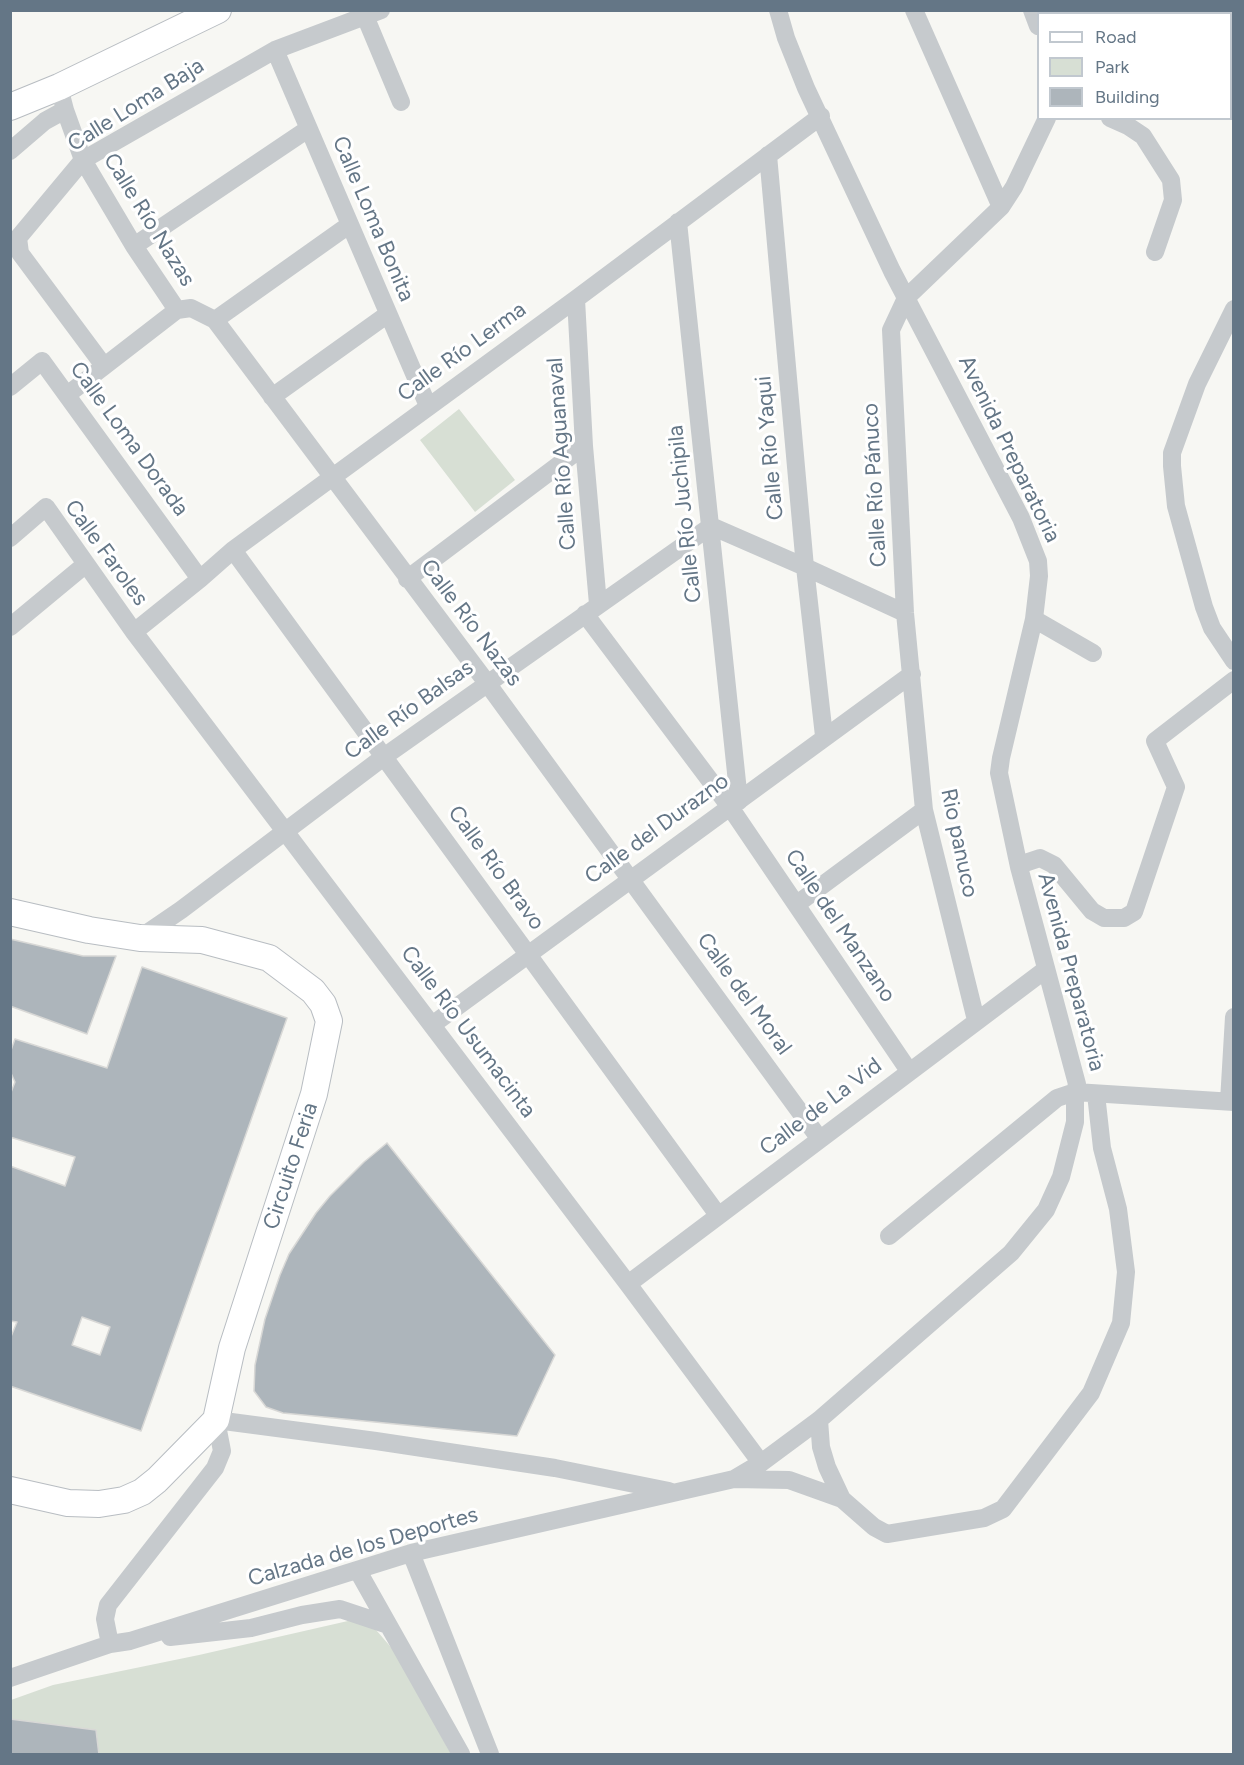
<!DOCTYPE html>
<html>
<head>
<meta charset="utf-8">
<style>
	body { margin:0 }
	#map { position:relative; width:1244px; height:1765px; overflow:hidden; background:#f7f7f3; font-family:Figtree,sans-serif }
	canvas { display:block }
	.frame { position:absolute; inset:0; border:12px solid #647686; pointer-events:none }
	.legend { position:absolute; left:1037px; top:12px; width:195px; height:108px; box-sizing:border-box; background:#fff; border:2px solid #c1c8cf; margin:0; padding:8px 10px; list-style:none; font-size:18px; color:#647686 }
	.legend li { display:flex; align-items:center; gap:12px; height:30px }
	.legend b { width:30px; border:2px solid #c1c8cf }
</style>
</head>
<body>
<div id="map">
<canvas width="1244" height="1765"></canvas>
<div class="frame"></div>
<ul class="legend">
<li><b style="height:8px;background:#fff"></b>Road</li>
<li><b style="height:16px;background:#d7dfd4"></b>Park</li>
<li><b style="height:16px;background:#adb5bb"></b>Building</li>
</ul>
</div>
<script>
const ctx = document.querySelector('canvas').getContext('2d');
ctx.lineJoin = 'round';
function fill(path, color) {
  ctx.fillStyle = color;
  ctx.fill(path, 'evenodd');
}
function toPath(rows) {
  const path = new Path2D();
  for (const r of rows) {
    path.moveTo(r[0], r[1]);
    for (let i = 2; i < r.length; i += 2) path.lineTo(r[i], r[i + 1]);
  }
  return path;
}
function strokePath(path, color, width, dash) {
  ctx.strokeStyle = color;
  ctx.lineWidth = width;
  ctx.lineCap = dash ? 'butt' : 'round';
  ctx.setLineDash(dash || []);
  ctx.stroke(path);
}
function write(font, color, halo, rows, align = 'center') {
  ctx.font = font + ' Figtree,sans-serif';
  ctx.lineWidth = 6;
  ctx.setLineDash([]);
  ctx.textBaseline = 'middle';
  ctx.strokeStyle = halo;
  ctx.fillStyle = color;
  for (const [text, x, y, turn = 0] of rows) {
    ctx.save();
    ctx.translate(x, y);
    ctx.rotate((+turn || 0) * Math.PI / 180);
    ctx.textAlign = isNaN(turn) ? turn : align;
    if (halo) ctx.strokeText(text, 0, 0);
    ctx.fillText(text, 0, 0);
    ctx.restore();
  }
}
fill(toPath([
	[459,409,515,480,475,512,420,440],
	[361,1618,371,1624,395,1652,451,1754,11,1754,11,1700,53,1685,199,1655]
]), '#d7dfd4');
const building = toPath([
	[10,939,83,956,116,956,87,1034,10,1006,10,939],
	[142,967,287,1018,141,1431,10,1386,10,1339,17,1322,10,1321,10,1166,65,1186,75,1157,10,1137,10,1095,15,1082,10,1071,10,1053,15,1039,107,1068,142,967],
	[82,1317,110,1327,100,1355,72,1345,82,1317],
	[387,1143,555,1355,517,1436,283,1413,266,1407,254,1391,255,1365,265,1319,280,1275,289,1254,316,1213,330,1196,364,1162,387,1143],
	[10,1719,96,1730,99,1755,10,1755,10,1719]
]);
fill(building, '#adb5bb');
strokePath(building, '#d8d8d6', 1.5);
const secondary = toPath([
	[10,107,59,87,218,10],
	[10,912,89,930,140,938,202,940,269,958,313,991,323,1004,329,1021,314,1094,232,1348,216,1420,157,1480,142,1492,124,1500,99,1504,68,1503,10,1490]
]);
strokePath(secondary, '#b8bdc2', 28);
strokePath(toPath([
	[914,10,1001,207],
	[1032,10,1038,26],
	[365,16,401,102],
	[275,50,428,406],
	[59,87,65,110,83,160,134,246,177,310],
	[1110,118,1128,126,1143,136,1171,180,1173,200,1155,252],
	[10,151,45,121,65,110],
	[768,155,805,567,824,736],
	[678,222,739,801],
	[134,246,308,129],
	[576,299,584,446,598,604],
	[1234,309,1197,384,1172,453,1172,466,1176,506,1204,607,1212,628,1234,661],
	[215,320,349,225],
	[104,366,20,253,18,238,83,160,275,50,381,10],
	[10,387,42,361,200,579],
	[67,395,177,310,191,308,215,320,487,683,819,1138],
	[272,397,388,314],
	[10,538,46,507,134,632,628,1284,761,1463],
	[233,550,718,1215],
	[407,579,584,446],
	[585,614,730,807,909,1071],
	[1034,619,1093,653],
	[10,627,86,564],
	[134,632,200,579,233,550,576,299,821,116],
	[1019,867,1025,863,1040,858,1054,865,1092,911,1104,918,1124,918,1134,912,1176,787,1155,741,1234,680],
	[797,904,924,810],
	[140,938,181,910,385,756,711,526,805,567,905,613],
	[976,1020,924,810,905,613,891,330,906,298,1001,207,1014,187,1047,118],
	[432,1025,912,674],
	[1229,1101,1234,1017],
	[889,1236,1057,1098,1075,1092,1234,1102],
	[628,1284,1045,970],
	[819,1420,821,1447,827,1467,842,1499],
	[734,1479,761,1463,819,1420,1011,1253,1046,1210,1061,1177,1075,1122,1075,1092,1077,1084,1019,867,999,773,1001,758,1034,619,1039,576,1038,561,1021,518,892,271,806,88,786,38,778,10],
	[411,1553,490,1754],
	[358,1571,461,1754],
	[170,1637,251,1628,302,1615,340,1609,388,1625],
	[110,1644,105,1619,108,1605,215,1468,222,1451,216,1420,376,1441,555,1468,669,1491],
	[10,1678,110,1644,130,1641,411,1553,734,1479,789,1480,842,1499,874,1527,887,1534,984,1518,1003,1509,1091,1393,1121,1323,1126,1272,1118,1209,1102,1148,1096,1094]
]), '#c6cacd', 18);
strokePath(secondary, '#fff', 26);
write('22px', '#647686', '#fff', [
	["Calle Loma Baja",136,105,-32],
	["Calle Loma Bonita",373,219,67],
	["Calle Río Nazas",149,220,58],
	["Calle Río Lerma",462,352,-36],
	["Calle Loma Dorada",129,439,54],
	["Calle Río Yaqui",770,448,-95],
	["Avenida Preparatoria",1009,449,64],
	["Calle Río Aguanaval",562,454,-94],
	["Calle Río Pánuco",875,485,-93],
	["Calle Río Juchipila",685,514,-96],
	["Calle Faroles",106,553,54],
	["Calle Río Nazas",471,623,53],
	["Calle Río Balsas",409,710,-36],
	["Calle del Durazno",657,829,-36],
	["Rio panuco",959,843,78],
	["Calle Río Bravo",496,868,54],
	["Calle del Manzano",840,926,56],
	["Avenida Preparatoria",1071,972,75],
	["Calle del Moral",744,994,54],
	["Calle Río Usumacinta",468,1032,53],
	["Calle de La Vid",821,1107,-37],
	["Circuito Feria",291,1166,-72],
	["Calzada de los Deportes",363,1547,-16]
]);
</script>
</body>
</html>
